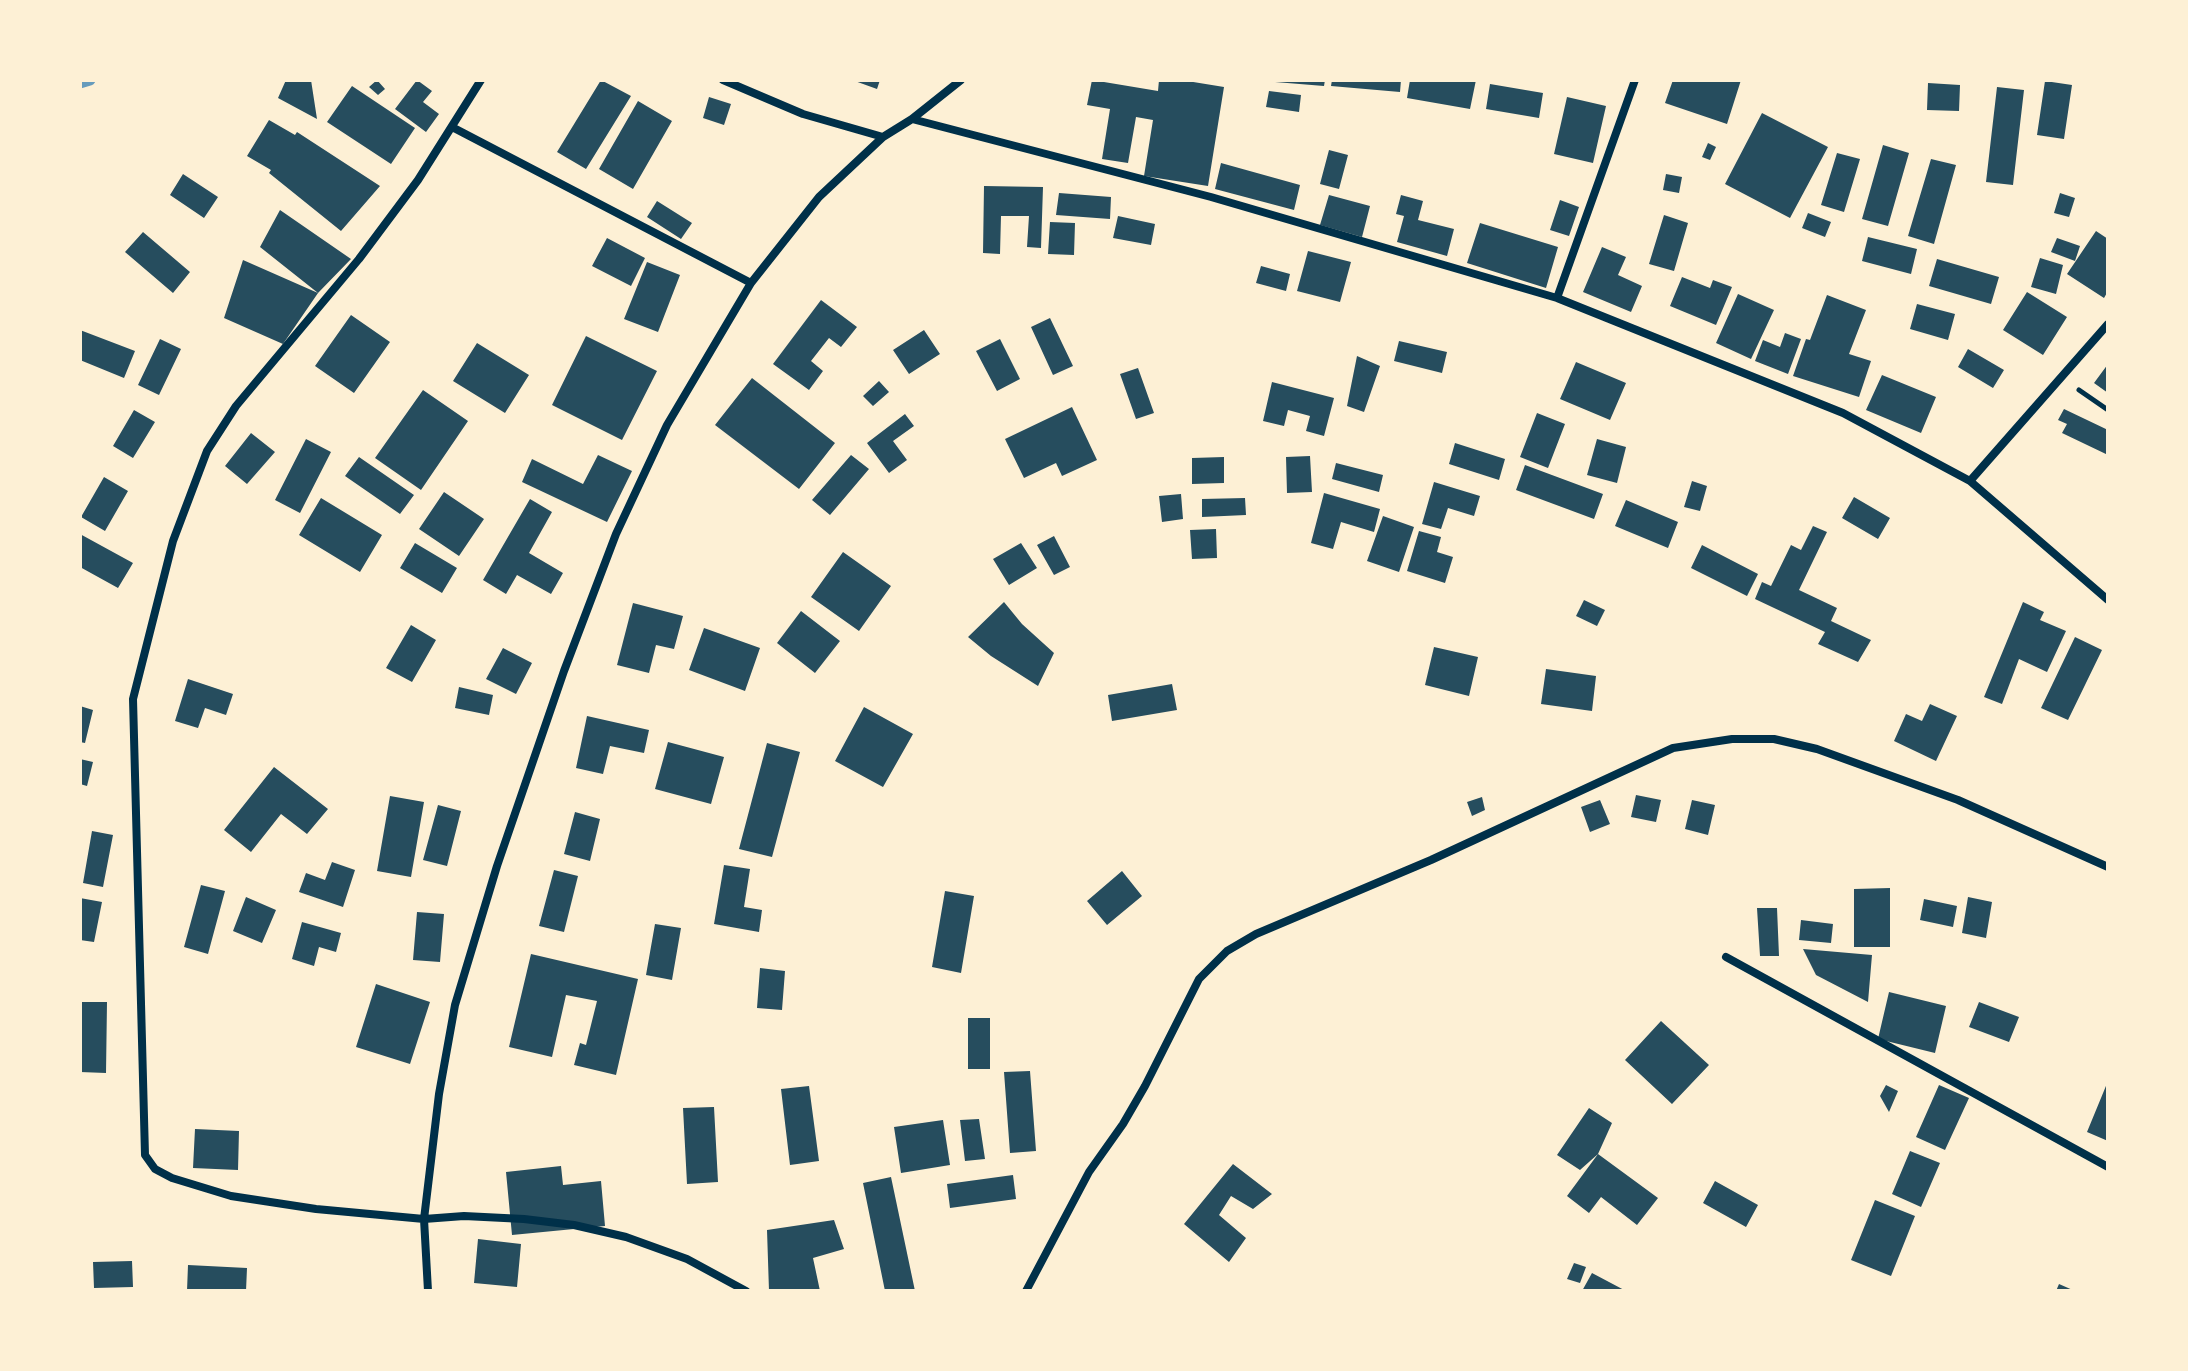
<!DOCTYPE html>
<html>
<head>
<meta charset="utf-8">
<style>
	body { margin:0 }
	#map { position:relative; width:2188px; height:1371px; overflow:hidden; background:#fdf0d5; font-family:Spectral,serif }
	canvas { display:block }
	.frame { position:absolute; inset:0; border:82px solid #fdf0d5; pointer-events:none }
</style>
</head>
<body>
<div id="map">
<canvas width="2188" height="1371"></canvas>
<div class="frame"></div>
</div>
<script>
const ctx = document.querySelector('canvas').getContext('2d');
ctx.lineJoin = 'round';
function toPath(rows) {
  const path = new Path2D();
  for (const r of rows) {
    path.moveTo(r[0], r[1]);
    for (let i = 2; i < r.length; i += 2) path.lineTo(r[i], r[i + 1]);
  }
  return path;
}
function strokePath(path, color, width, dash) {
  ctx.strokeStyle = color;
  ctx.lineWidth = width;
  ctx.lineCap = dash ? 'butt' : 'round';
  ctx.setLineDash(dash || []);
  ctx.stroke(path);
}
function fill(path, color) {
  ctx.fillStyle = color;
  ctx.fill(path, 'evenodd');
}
strokePath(toPath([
	[80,83,90,80]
]), '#669bbc', 11);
fill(toPath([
	[286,80,311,80,317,119,278,98],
	[377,80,385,89,378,95,369,87],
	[417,80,432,91,423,102,439,114,426,132,395,109],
	[601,80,631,96,586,169,557,152],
	[852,80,880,80,877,89],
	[1092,80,1158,91,1159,80,1181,80,1224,87,1208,186,1144,176,1153,120,1136,117,1128,163,1102,159,1110,109,1087,105],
	[1275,80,1325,80,1324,86,1275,82],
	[1332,80,1401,80,1400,92,1331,86],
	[1410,80,1476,80,1470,109,1407,98],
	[1673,80,1741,80,1727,124,1665,103],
	[2045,81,2072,85,2064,139,2037,135],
	[1928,83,1960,85,1959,111,1927,110],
	[1490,84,1543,93,1539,118,1486,109],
	[352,86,415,128,391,164,327,122],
	[1997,87,2024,90,2013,185,1986,182],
	[1269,91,1301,95,1299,112,1266,107],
	[709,97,731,104,724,125,703,118],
	[1567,97,1606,106,1593,163,1554,154],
	[638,101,672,121,633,189,599,169],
	[1762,113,1828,147,1790,218,1725,184],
	[269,120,295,135,297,132,380,186,341,231,269,173,271,170,247,156],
	[1708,143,1716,147,1710,160,1702,157],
	[1883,145,1909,153,1888,226,1862,219],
	[1329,150,1348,155,1339,189,1320,184],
	[1837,153,1860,159,1844,212,1821,205],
	[1931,159,1956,165,1934,244,1908,236],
	[1221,163,1300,185,1294,210,1215,189],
	[183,174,218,197,204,218,170,195],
	[1666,174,1682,177,1679,193,1663,190],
	[984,186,1043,187,1041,248,1027,247,1029,216,1001,216,1000,254,983,253],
	[1059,193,1111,197,1110,219,1056,215],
	[2060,193,2075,198,2069,217,2054,213],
	[1329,195,1370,206,1362,237,1320,225],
	[1401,195,1423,201,1418,220,1454,229,1447,256,1397,242,1404,216,1396,214],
	[1560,200,1579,207,1569,236,1550,230],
	[657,201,692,223,681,239,647,217],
	[280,210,351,259,318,293,283,344,224,318,243,260,318,293,260,247],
	[1808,213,1831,222,1825,237,1802,228],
	[1664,215,1688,223,1674,271,1649,264],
	[1118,216,1155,224,1151,245,1113,238],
	[1050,222,1075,223,1074,255,1048,254],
	[1480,223,1558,247,1546,288,1467,263],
	[2096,231,2108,239,2108,291,2104,298,2067,274],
	[143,232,190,272,173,293,125,252],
	[1868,237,1917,249,1911,274,1862,261],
	[607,238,645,258,631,286,592,266],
	[2057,238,2080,246,2075,261,2051,252],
	[1602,247,1626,257,1618,275,1642,286,1631,312,1583,292],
	[1308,251,1351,262,1340,302,1297,291],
	[2040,258,2063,265,2056,294,2031,287],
	[1937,259,1999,277,1991,304,1929,286],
	[647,262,680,275,658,332,624,319],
	[1261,266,1290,274,1286,291,1256,283],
	[1682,277,1710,288,1713,280,1732,287,1716,325,1670,306],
	[2027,292,2067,317,2043,355,2003,330],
	[1738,294,1774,310,1751,359,1716,343],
	[1827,295,1866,310,1849,354,1871,361,1859,397,1793,376,1806,339,1810,340],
	[821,300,857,327,841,347,829,338,811,361,823,371,809,390,773,364],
	[1917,304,1955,314,1948,340,1910,329],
	[351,315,390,342,354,393,315,366],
	[1050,318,1073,366,1053,375,1031,327],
	[80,330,135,351,124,378,80,360],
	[924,330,940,354,909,374,893,350],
	[1785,333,1801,339,1788,374,1755,361,1763,340,1780,347],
	[586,336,657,371,622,440,552,405],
	[160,339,181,349,159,395,138,385],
	[1000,339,1020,379,997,391,976,351],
	[1399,341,1447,352,1442,373,1394,361],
	[477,343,529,375,505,413,453,381],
	[1968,349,2004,370,1993,388,1958,367],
	[1357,356,1380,366,1364,412,1347,406],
	[1576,362,1626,383,1610,420,1560,399],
	[2108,364,2108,393,2094,383],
	[1138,368,1154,413,1136,419,1120,374],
	[1882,375,1936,397,1921,433,1866,410],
	[752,378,835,443,799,489,715,425],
	[879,381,889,392,873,406,863,396],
	[1272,382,1334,398,1324,436,1306,431,1310,416,1288,410,1284,426,1263,421],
	[423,390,468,421,421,490,375,458],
	[1072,407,1097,460,1062,476,1056,463,1024,478,1005,439],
	[2064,409,2108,430,2108,455,2062,433,2067,424,2058,420],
	[134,410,155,422,133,458,113,446],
	[1537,413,1565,424,1548,468,1520,457],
	[905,414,914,426,893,441,907,460,889,473,867,443],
	[251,433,275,452,247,484,225,466],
	[306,439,331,452,300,513,275,500],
	[1597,439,1626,447,1617,483,1587,475],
	[1455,443,1505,459,1499,480,1449,464],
	[598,455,632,471,607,522,522,482,532,459,583,484],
	[851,455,869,469,830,515,812,500],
	[1310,456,1312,492,1287,493,1286,457],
	[359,457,414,495,400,514,345,476],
	[1224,457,1224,483,1192,484,1192,458],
	[1336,463,1383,475,1379,492,1332,479],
	[1525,465,1603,494,1594,519,1516,490],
	[104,477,128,491,105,531,81,517],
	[1692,481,1707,486,1700,511,1684,507],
	[1434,482,1480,496,1474,516,1448,508,1441,529,1422,524],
	[444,492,484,519,459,556,419,529],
	[1324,493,1380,509,1374,532,1341,522,1333,549,1311,543],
	[1181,494,1183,519,1162,522,1159,496],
	[1854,497,1890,518,1878,539,1842,518],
	[321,498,382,535,360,572,299,535],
	[1245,498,1246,515,1202,517,1202,499],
	[530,499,552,512,529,553,563,573,551,594,517,575,506,594,483,580],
	[1626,500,1678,522,1668,548,1615,526],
	[1383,516,1414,527,1399,572,1367,561],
	[1813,526,1827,532,1799,590,1837,608,1831,621,1871,640,1858,662,1818,644,1825,632,1755,599,1762,582,1771,586,1791,545,1801,550],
	[1216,529,1217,558,1192,559,1190,530],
	[1419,531,1441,537,1437,552,1453,557,1445,583,1407,571],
	[80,534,133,563,118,588,80,567],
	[1054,536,1070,567,1054,575,1037,545],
	[415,543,457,568,442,593,400,568],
	[1021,543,1037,568,1009,585,993,559],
	[1702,545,1758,574,1747,596,1691,568],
	[843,552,891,586,859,631,811,597],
	[1584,600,1605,610,1597,626,1576,616],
	[1004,602,1022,624,1054,653,1038,686,991,656,968,637],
	[2023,602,2044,612,2040,620,2066,631,2047,672,2019,659,2002,704,1984,697],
	[633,603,683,616,674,649,656,645,649,673,617,665],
	[801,611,840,641,815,673,777,643],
	[411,625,436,640,412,682,386,668],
	[704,628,760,648,745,691,689,670],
	[2075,637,2102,650,2068,720,2041,708],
	[1434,647,1478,657,1469,696,1425,685],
	[503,648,532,663,516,694,486,679],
	[1546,669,1596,676,1592,711,1541,704],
	[188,679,233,694,226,715,205,708,198,728,175,721],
	[1172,684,1177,710,1112,721,1108,695],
	[459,687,493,695,489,715,455,708],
	[1930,704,1957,716,1936,761,1894,741,1906,714,1922,721],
	[80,706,93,710,85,743,80,742],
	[864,707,913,734,883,787,835,761],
	[587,716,649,730,644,753,610,746,603,774,576,768],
	[668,742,724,757,711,804,655,789],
	[767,743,800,752,772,857,739,849],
	[80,759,93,762,87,786,80,784],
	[274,767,328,809,307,834,281,814,251,852,224,830],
	[1636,795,1661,800,1656,822,1631,817],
	[390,796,424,802,411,877,377,871],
	[1482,797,1485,810,1472,816,1467,802],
	[1600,800,1610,824,1590,832,1581,807],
	[1692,800,1715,805,1708,835,1685,829],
	[438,805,461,811,447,866,423,860],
	[575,812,600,819,590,861,564,854],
	[92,831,113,835,103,887,83,883],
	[332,862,355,870,343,907,299,892,306,873,325,880],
	[724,865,750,869,744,907,762,910,759,932,714,924],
	[554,870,578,876,564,932,539,926],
	[1122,871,1142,896,1107,925,1087,901],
	[201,885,225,891,208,954,184,947],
	[1890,888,1890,947,1854,947,1854,889],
	[945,891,974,896,961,973,932,967],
	[246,897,276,910,262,943,233,931],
	[1968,897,1992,902,1986,938,1962,933],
	[80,898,102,902,94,942,80,940],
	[1924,899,1957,906,1953,927,1920,920],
	[1757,908,1777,908,1779,956,1760,956],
	[417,912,444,914,440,962,413,960],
	[1801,920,1833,924,1831,943,1799,940],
	[302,922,341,933,336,952,319,947,314,966,292,959],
	[655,924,681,928,672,980,646,975],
	[1803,949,1872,955,1868,1002,1816,975],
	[531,954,638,979,616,1075,574,1065,580,1043,586,1045,597,1001,566,995,552,1057,509,1047],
	[760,968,785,971,782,1010,757,1008],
	[376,984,430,1002,410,1064,356,1047],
	[1889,992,1946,1006,1935,1053,1878,1039],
	[80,1002,107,1002,106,1073,80,1072],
	[1979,1002,2019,1017,2009,1042,1969,1027],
	[968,1018,990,1018,990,1069,968,1069],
	[1661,1021,1709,1065,1672,1104,1625,1060],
	[1030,1071,1036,1151,1010,1153,1004,1072],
	[2108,1081,2108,1141,2087,1132],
	[1886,1085,1898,1091,1889,1112,1880,1096],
	[1939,1085,1969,1098,1945,1150,1916,1137],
	[809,1086,819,1161,790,1165,781,1089],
	[714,1107,718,1182,687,1184,683,1108],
	[1589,1108,1612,1123,1598,1154,1580,1170,1557,1155],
	[979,1119,985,1159,965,1161,960,1120],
	[943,1120,950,1165,901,1173,894,1127],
	[195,1129,239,1131,238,1170,193,1168],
	[1910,1151,1940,1163,1921,1207,1892,1194],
	[1598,1154,1658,1198,1637,1225,1601,1197,1589,1213,1567,1196],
	[1233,1164,1272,1194,1253,1209,1231,1196,1219,1215,1246,1238,1229,1262,1184,1224],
	[561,1166,563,1185,601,1181,605,1226,512,1235,506,1172],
	[1013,1175,1016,1199,950,1208,947,1184],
	[891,1177,915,1291,885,1291,863,1183],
	[1715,1181,1758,1205,1746,1227,1703,1203],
	[1875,1200,1915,1216,1891,1276,1851,1260],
	[834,1220,844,1249,813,1258,820,1291,769,1291,767,1230],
	[478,1239,521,1244,517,1287,474,1283],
	[132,1261,133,1287,94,1288,93,1262],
	[1574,1263,1586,1267,1580,1283,1567,1279],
	[188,1265,247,1268,246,1291,187,1291],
	[1592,1273,1626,1291,1582,1291],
	[2059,1284,2075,1291,2056,1291]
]), '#264d5e');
strokePath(toPath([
	[2079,390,2108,410]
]), '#003049', 5);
strokePath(toPath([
	[481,80,418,180,359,259,236,406,207,451,173,541,133,699,145,1155,155,1169,172,1178,231,1196,316,1209,424,1219,464,1216,524,1219,574,1225,626,1237,687,1259,746,1291],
	[723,80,803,114,883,137],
	[912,119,1211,197,1557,298,1843,413,1970,481,2108,600],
	[452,127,751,283],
	[1557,298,1635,80],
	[1970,481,2108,324],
	[1726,957,2108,1167],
	[428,1291,424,1219,439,1094,455,1005,497,866,564,671,616,534,667,425,751,283,819,197,883,137,912,119,961,80],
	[1026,1291,1089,1172,1123,1124,1145,1086,1199,979,1227,951,1256,934,1431,860,1673,748,1732,739,1774,739,1817,749,1958,800,2108,867]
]), '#003049', 8);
</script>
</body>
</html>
